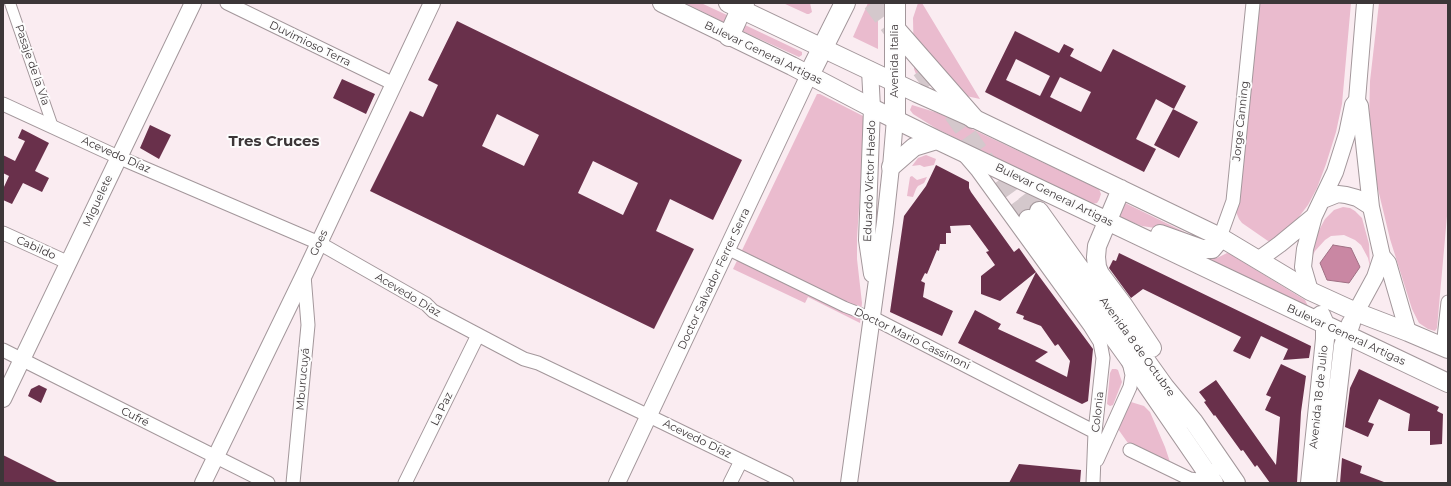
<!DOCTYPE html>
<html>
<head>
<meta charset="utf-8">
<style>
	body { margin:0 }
	#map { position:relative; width:1451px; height:486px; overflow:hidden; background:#faecf1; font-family:Montserrat,sans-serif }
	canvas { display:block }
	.frame { position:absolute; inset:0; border:4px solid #3c3638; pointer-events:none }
</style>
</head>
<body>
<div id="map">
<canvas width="1451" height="486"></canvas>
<div class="frame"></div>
</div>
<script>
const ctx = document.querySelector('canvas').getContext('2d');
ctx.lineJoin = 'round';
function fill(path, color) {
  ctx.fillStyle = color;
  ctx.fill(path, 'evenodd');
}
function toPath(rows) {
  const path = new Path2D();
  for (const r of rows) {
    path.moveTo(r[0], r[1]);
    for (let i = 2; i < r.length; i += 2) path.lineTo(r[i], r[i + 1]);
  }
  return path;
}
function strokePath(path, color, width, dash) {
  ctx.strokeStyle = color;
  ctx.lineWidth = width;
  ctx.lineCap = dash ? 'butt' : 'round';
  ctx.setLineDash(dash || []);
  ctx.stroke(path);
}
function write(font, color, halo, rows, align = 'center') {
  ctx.font = font + ' Montserrat,sans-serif';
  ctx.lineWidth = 4;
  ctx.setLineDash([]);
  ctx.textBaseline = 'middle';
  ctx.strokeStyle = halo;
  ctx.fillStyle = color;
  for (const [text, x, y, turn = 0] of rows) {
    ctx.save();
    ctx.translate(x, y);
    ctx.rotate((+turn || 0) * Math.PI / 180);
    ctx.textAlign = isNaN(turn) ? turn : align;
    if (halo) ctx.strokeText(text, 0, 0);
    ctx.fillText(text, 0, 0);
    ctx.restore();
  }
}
fill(toPath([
	[685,3,701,3,729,16,725,23],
	[783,3,810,3,812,12,809,14,807,14],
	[868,3,878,3,878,49,853,37],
	[918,3,922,3,980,99,957,94,916,74,914,69,913,18],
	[1259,3,1351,3,1342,104,1336,132,1326,164,1317,188,1308,205,1298,218,1271,242,1268,241,1242,223,1239,219,1236,212,1236,202,1251,87],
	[1379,3,1448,3,1448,205,1437,328,1435,331,1428,329,1419,323,1412,309,1390,239,1377,185,1369,120,1370,81],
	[745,25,802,52,802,55,799,57,742,31],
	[817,94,820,94,865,117,857,238,857,259,862,303,860,323,808,297,805,303,733,269],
	[912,105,938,113,1099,189,1101,194,1099,200,1097,203,1092,204,937,129,913,114,910,110],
	[926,155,936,159,934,165,924,167,920,165,912,166,918,158],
	[912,176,917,180,927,177,924,183,918,186,916,189,913,197,907,196,910,177],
	[1125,203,1166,223,1201,240,1155,228,1142,226,1126,220,1120,217,1119,214,1123,204],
	[1343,207,1350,208,1355,211,1362,218,1369,244,1370,267,1368,258,1361,245,1355,240,1344,235,1331,236,1325,240,1315,251,1311,259,1317,234,1325,219,1334,210],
	[1227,253,1230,254,1305,300,1308,306,1307,307,1207,258,1217,258],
	[1112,369,1116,369,1118,370,1122,382,1113,405,1110,406,1107,404,1110,373],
	[1131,402,1144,406,1150,412,1165,447,1171,465,1130,446,1118,429]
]), '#eabbce');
const water = toPath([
	[1333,245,1351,248,1360,267,1349,283,1327,280,1320,263,1333,245]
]);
fill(water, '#c987a3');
strokePath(water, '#9f6f83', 1);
fill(toPath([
	[457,21,742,160,713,220,670,199,656,231,694,249,654,329,370,191,410,111,423,117,438,85,428,80],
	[497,114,539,135,524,166,482,146],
	[593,161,638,183,623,215,578,193],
	[1015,31,1059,53,1064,44,1074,49,1070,56,1101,72,1113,49,1186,86,1174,109,1156,99,1136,139,1156,149,1144,172,985,92],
	[1016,59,1050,76,1040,96,1006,80],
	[1060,77,1091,92,1081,112,1050,97],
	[342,79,375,94,366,114,333,98],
	[1173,109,1198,122,1179,158,1154,145],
	[150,125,171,135,159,159,140,148],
	[22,129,49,143,35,171,49,178,42,192,23,183,12,204,3,200,3,189,9,176,3,173,3,155,15,161,25,141,18,138],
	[936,165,969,182,969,188,971,192,1014,252,1019,248,1036,272,1000,301,981,294,981,276,995,265,986,252,989,251,970,225,950,226,951,233,946,233,946,244,940,244,939,251,937,250,927,274,925,273,921,281,925,283,923,297,953,311,942,336,890,312,904,216,926,186],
	[1119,253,1311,346,1309,358,1283,360,1288,349,1261,336,1250,359,1233,351,1241,337,1143,289,1131,298,1109,268,1113,260,1116,261],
	[1036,272,1093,349,1088,401,1082,404,958,343,975,310,1001,324,998,329,1048,352,1035,361,1067,377,1070,361,1058,344,1055,346,1041,326,1023,319,1024,316,1016,313],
	[1281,364,1306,376,1301,412,1297,483,1270,483,1257,465,1255,467,1243,450,1241,451,1215,415,1214,416,1204,402,1206,401,1199,392,1216,380,1276,465,1280,417,1265,410,1271,397,1266,395],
	[1359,369,1439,407,1437,411,1443,414,1442,444,1430,445,1430,431,1408,431,1410,414,1379,399,1368,422,1374,424,1368,437,1345,427,1350,388],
	[39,385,47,389,41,403,28,396,31,389],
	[3,455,59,483,3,483],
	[1342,458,1362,466,1360,473,1384,482,1384,483,1340,483],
	[1019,464,1081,470,1080,483,1009,483]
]), '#69304b');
strokePath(toPath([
	[872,3,900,41],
	[921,70,1028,219],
	[1009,172,1039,211]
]), '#d4c8cc', 18, [18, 9]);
const pedestrian = toPath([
	[10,3,53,127],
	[728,250,845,307,871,317]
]);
const minor = toPath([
	[227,3,394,84],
	[3,104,118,157,319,243,426,304,433,311,524,359,538,363,649,416,787,483],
	[965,156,977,170,1090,326,1100,342,1103,358,1095,432,1093,483],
	[3,233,69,263],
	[1220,237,1233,201,1253,3],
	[871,317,1095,432],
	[1443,347,1448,302],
	[3,350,268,483],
	[1130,450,1190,479,1197,480,1203,478,1215,470],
	[1097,460,1130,387,1132,375,1129,362],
	[293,483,308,325,304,275],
	[405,483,478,335],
	[730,483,741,461]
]);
const tertiary = toPath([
	[870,70,872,108,867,240,872,274],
	[1357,101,1360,106,1371,207,1382,256,1388,263,1408,332],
	[1323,200,1338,194,1346,195,1357,198,1371,207],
	[1258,260,1280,244,1314,216],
	[1310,291,1303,267,1305,249,1314,216,1335,172,1347,134,1353,105,1357,100,1365,3],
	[1356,312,1375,277,1382,256],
	[3,399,193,3],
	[203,483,304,275,432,3],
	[617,483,809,75],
	[849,483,885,222,891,167,895,119]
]);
const secondary = toPath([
	[662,3,792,66,872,108,937,140,1448,383],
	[728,3,917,93,973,118,1220,237,1310,291,1356,312,1408,332,1448,349],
	[891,167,914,147,937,140],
	[1121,189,1097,246,1096,257,1097,267,1100,274,1124,306,1152,348],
	[1039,211,1165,387,1194,422,1236,483],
	[1028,219,1129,359,1214,483],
	[1160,234,1202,249,1212,249,1217,243,1220,237],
	[1310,483,1325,339,1325,324,1321,315],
	[1327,483,1343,346,1351,323]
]);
const primary = toPath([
	[895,3,895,119],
	[895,29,973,118],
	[729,36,744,3],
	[809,75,845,3]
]);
strokePath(pedestrian, '#a3979b', 12);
strokePath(minor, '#a3979b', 15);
strokePath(tertiary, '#a3979b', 18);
strokePath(secondary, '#a3979b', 20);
strokePath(primary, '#a3979b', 22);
strokePath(pedestrian, '#fff', 10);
strokePath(minor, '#fff', 13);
strokePath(tertiary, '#fff', 16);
strokePath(secondary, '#fff', 18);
strokePath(primary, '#fff', 20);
write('11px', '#3c3638', '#fdfdfd', [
	["Duvimioso Terra",310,44,26],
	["Bulevar General Artigas",763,53,26],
	["Avenida Italia",895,61,-90],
	["Pasaje de la Vía",32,65,71],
	["Jorge Canning",1241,121,-84],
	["Acevedo Díaz",116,155,24],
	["Eduardo Víctor Haedo",870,181,-88],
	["Bulevar General Artigas",1054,195,26],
	["Miguelete",98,201,-65],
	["Goes",319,243,-65],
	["Cabildo",36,248,24],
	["Doctor Salvador Ferrer Serra",714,279,-65],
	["Acevedo Díaz",408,295,31],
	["Bulevar General Artigas",1346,335,25],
	["Doctor Mario Cassinoni",912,339,26],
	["Avenida 8 de Octubre",1137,347,54],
	["Mburucuyá",303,379,-85],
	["Avenida 18 de Julio",1319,397,-84],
	["La Paz",442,409,-64],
	["Colonia",1098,412,-84],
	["Cufré",135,417,27],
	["Acevedo Díaz",697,439,26]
]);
write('bold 15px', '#3c3638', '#fdfdfd', [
	["Tres Cruces",274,142]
]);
</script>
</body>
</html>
